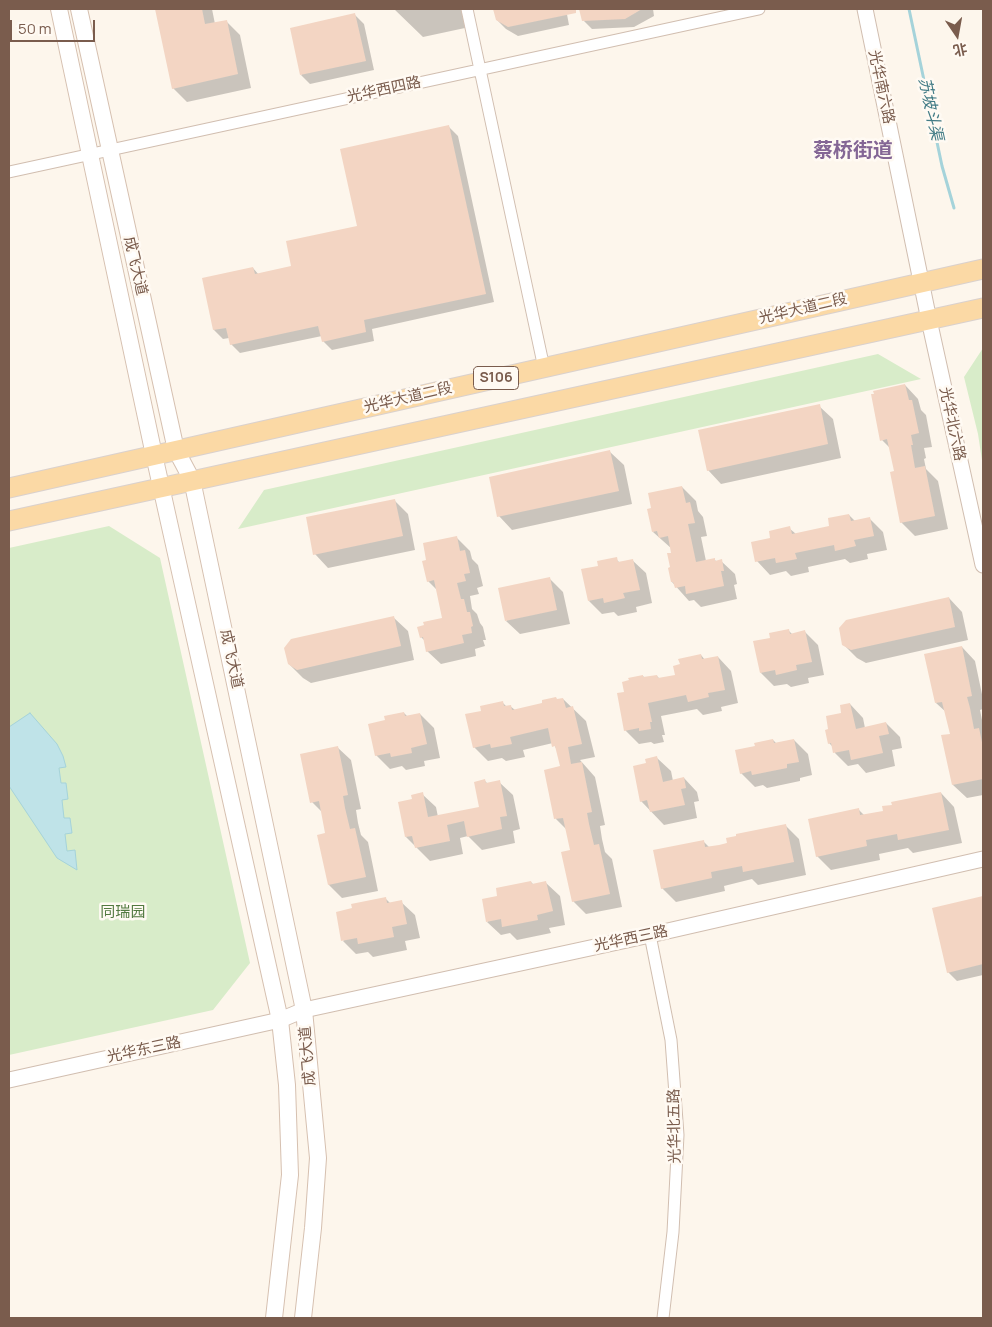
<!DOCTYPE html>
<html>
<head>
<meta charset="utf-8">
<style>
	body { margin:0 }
	#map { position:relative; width:992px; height:1327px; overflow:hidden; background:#fdf6ec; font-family:Manrope,"Noto Sans SC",sans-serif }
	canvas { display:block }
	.frame { position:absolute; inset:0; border:10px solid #7a5c4d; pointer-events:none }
	.north { position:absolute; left:932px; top:10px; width:50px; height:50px; -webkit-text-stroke:4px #fffaf3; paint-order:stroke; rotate:168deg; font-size:14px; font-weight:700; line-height:20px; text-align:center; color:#7a5c4d }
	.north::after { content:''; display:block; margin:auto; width:18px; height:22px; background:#7a5c4d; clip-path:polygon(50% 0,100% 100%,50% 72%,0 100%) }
	.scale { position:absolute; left:10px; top:20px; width:85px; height:22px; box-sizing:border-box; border:2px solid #7a5c4d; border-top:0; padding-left:6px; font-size:15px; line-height:18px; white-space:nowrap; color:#7a5c4d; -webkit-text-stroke:4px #fffaf3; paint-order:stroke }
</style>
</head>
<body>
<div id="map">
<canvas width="992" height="1327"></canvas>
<div class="frame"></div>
<div class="north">北</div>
<div class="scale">50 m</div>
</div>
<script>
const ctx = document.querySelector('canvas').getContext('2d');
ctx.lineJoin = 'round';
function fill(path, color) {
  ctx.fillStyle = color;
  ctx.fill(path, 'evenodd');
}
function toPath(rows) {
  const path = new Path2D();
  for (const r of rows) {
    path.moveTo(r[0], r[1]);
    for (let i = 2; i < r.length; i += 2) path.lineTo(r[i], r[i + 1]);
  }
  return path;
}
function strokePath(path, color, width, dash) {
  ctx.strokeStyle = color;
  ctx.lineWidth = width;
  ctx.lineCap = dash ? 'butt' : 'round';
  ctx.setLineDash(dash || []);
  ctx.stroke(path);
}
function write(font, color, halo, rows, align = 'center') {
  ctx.font = font + ' Manrope,"Noto Sans SC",sans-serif';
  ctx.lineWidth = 5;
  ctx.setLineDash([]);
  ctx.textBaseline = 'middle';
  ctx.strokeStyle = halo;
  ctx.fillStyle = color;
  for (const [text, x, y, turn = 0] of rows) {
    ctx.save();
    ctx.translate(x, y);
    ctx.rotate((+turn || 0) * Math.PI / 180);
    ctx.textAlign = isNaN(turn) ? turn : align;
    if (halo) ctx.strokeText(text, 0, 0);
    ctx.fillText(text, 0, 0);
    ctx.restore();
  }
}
fill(toPath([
	[983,348,983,467,978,434,964,377],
	[878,354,921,379,238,529,264,490],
	[109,526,160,558,250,963,213,1010,9,1055,9,548]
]), '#d8ecc9');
const water = toPath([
	[30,713,57,744,63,756,66,767,59,768,61,783,66,783,68,799,62,800,64,818,70,818,72,833,65,834,67,851,75,850,77,870,57,858,9,786,9,727,30,713]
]);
fill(water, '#bfe3e8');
strokePath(water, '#a5d3da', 1);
fill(toPath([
	[156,9,212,9,215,24,226,21,240,35,251,88,187,102,173,88],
	[394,9,461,9,465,28,423,37],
	[494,9,566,9,569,25,518,36,506,29,497,20],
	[580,9,653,9,654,16,634,27,592,29,583,20],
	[355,15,364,24,374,70,310,84,301,75],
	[449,127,458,136,494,302,372,329,374,341,332,350,323,341,322,336,240,353,231,344,229,338,223,339,214,330,203,279,253,268,259,275,293,267,358,227],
	[905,385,918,399,921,410,926,415,932,447,924,448,926,458,924,459,926,469,938,481,948,529,915,536,901,522,896,472,891,449,882,440],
	[819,406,833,419,841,458,721,484,708,470],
	[610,452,624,465,632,504,512,530,499,516],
	[682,487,696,501,698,511,703,517,707,536,701,537,706,561,714,559,717,562,721,561,735,574,737,584,734,585,737,599,701,607,694,600,689,601,672,582,672,549,653,532],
	[394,500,408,514,415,550,328,568,315,554],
	[849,515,855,521,869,518,883,532,887,550,867,554,868,559,850,563,845,559,808,567,809,572,791,576,786,571,770,575,757,561,772,539,789,528,796,534,831,527],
	[456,537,470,551,472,559,478,565,483,586,477,588,479,594,470,596,472,609,477,614,480,623,483,627,486,640,483,640,485,646,475,649,476,656,441,664,427,651,425,641,421,637,443,619,437,590,428,581],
	[616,559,620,563,632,560,646,573,652,603,636,607,637,612,618,616,614,612,602,614,589,601],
	[549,578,563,592,570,624,520,634,506,621],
	[949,598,962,612,968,640,866,663,857,658,843,644],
	[394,618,408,631,414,660,311,683,303,678,289,664],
	[788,630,792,634,805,632,818,645,824,675,808,678,809,683,791,687,787,684,774,686,761,673,771,639],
	[962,647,975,661,983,699,983,709,980,710,983,725,983,795,967,798,953,785,952,734,947,713,936,703],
	[701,655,705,660,718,657,731,671,738,703,721,707,722,711,703,715,697,709,661,716,665,735,662,735,664,742,654,744,651,742,639,744,625,730,626,693,643,676,645,678,657,676,660,679,676,676],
	[563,699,586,721,595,757,580,760,595,777,605,825,600,826,602,839,605,852,612,859,622,907,586,914,573,901,571,851,567,830,556,819,562,767,557,750,553,743,523,750,525,757,506,761,502,758,488,761,474,747,482,711,502,702,507,707,510,706,515,710],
	[850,704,863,718,865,728,886,723,900,737,902,748,892,750,895,766,866,773,858,764,848,766,835,753,834,748,829,743,830,730],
	[404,713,408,717,420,714,434,728,440,758,424,761,425,766,406,770,402,766,390,769,376,755,387,721],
	[773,740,777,744,794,740,808,754,812,775,800,778,800,781,767,788,763,785,755,787,741,773,757,747],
	[337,747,351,760,361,809,356,810,358,823,361,835,368,842,378,891,342,898,329,885,327,834,323,813,312,802],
	[657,758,671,771,673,781,684,778,697,792,699,801,694,802,697,818,664,825,641,801],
	[485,781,488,784,499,782,513,795,520,829,513,831,515,843,482,850,468,836,460,838,463,854,430,861,406,837,413,800,422,794,436,807,438,817,480,808],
	[941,793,954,807,962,843,913,853,908,848,879,854,880,860,831,870,817,856,859,810,865,816,884,812],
	[785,825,799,839,806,875,758,885,752,879,724,886,725,891,676,902,662,888,703,841,710,848,719,846],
	[531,882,534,885,546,883,560,896,565,925,549,928,551,933,517,940,510,933,501,935,487,922],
	[385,898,391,904,401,902,415,915,420,938,405,941,407,950,373,957,368,952,356,954,343,941],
	[983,898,983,975,957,981,948,972,934,909]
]), '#0003');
strokePath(toPath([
	[909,9,942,166,954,208]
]), '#a5d3da', 3);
fill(toPath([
	[155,9,202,9,205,24,227,20,238,74,172,89],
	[493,9,576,9,576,13,508,27,496,20],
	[579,9,642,9,625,19,582,21],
	[355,13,366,61,300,75,290,28],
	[449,125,486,294,364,320,366,332,322,342,318,326,230,345,226,328,213,330,202,278,253,267,255,274,291,266,286,241,357,226,340,149],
	[905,384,909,400,912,400,919,433,911,435,913,445,911,445,915,468,925,466,935,516,900,523,890,472,894,471,887,439,880,441,871,394,874,394,873,391],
	[820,404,828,444,707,471,698,430],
	[610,450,619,491,497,517,489,477],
	[682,486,686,503,690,502,695,523,688,524,696,562,715,558,715,561,722,559,724,571,721,571,724,586,686,594,685,586,675,588,673,582,671,582,668,568,670,567,667,553,671,553,668,536,659,538,657,531,652,532,647,509,651,508,648,493],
	[395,499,403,536,313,555,306,517],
	[849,514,851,521,870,517,874,536,854,540,856,546,835,551,834,545,795,553,797,559,776,563,775,558,755,562,751,542,770,538,769,531,790,526,792,534,829,526,828,518],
	[457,536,460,551,465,550,470,573,464,574,466,581,457,583,461,599,464,599,467,612,470,612,473,626,471,627,472,633,462,635,464,643,426,652,423,637,420,638,417,627,424,625,423,622,442,618,434,580,427,582,422,561,426,560,423,543],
	[617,557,618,562,633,559,640,590,623,593,625,598,604,603,603,598,588,601,581,569,598,566,597,561],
	[550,577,557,610,505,621,498,588],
	[949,597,955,627,851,650,842,645,839,628,846,620],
	[394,616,401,646,297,670,288,664,284,648,291,639],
	[789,629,790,634,805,630,812,662,796,665,797,670,776,675,775,670,760,673,753,641,770,638,769,633],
	[962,646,972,696,967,697,970,708,974,729,979,728,983,747,983,779,952,785,941,735,950,734,942,702,935,703,924,654],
	[701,654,702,659,718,656,725,690,708,693,709,697,688,702,686,695,648,703,652,722,650,722,651,729,639,731,639,728,624,731,617,693,624,692,622,682,629,680,628,678,643,675,643,677,657,675,658,678,675,675,673,666,680,664,678,659],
	[556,697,557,699,563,698,566,708,573,706,582,744,568,747,571,764,582,762,592,812,587,813,589,824,594,845,599,844,610,894,572,902,561,852,570,850,563,818,554,819,544,770,560,766,555,746,552,747,548,728,510,737,512,744,491,748,490,744,473,748,465,714,481,711,480,706,503,701,504,706,511,705,512,710,542,703,542,700],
	[850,703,856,729,886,722,889,734,879,736,883,753,851,760,849,750,833,753,831,743,828,744,825,730,828,729,826,716,841,713,840,705],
	[404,712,405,716,420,713,427,744,411,748,412,753,391,757,390,753,375,756,368,724,385,720,384,716],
	[773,739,774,743,794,739,799,762,787,764,787,768,752,775,751,771,740,774,735,750,755,746,754,743],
	[338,746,348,795,343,796,345,808,350,829,355,828,366,877,328,885,317,835,325,833,319,801,310,803,300,754],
	[657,756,663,782,684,777,686,788,681,789,685,805,650,812,647,800,640,802,633,766,646,763,645,759],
	[485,779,486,783,500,780,507,816,500,817,502,829,467,837,464,821,447,825,450,841,415,848,412,836,405,837,398,802,412,799,411,795,423,792,428,817,479,807,474,782],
	[941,792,949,830,898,840,897,834,866,840,867,846,816,857,808,819,859,808,860,815,883,811,882,806,892,805,891,802],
	[786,824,794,862,743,872,742,866,711,872,712,878,661,889,653,850,704,840,705,847,719,845,727,843,726,838,736,836,736,834],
	[531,881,532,884,546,881,553,911,537,915,538,920,502,927,501,919,486,922,482,899,497,896,496,888],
	[983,896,983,964,947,973,932,908],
	[386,897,387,903,402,900,407,924,392,927,394,937,358,944,357,938,341,941,336,912,352,908,351,904]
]), '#f3d5c3');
const minor = toPath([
	[467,9,544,368],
	[9,172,759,9],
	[650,935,671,1040,678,1135,673,1232,663,1318]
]);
const tertiary = toPath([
	[865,9,929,320,983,565],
	[9,1080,280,1020,304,1010,650,935,983,859]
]);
const secondary = toPath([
	[59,9,154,455,280,1020,287,1085,290,1175,274,1318],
	[79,9,176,450,192,480,304,1010,318,1158,313,1228,303,1318]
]);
const primary = toPath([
	[9,488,983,269],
	[9,521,983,308]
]);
strokePath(minor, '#d1beb0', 13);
strokePath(tertiary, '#d1beb0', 17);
strokePath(secondary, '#d6c0b0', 18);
strokePath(primary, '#dad1cd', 21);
strokePath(minor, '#fff', 11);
strokePath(tertiary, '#fff', 15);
strokePath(secondary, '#fff', 16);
strokePath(primary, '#fbd9a5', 19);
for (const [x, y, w] of [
	[496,378,45]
]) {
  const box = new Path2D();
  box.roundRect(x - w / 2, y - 11.5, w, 23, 4);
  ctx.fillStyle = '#fffaf3';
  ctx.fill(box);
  strokePath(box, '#7a5c4d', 1);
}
write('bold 14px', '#7a5c4d', null, [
	["S106",496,378]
]);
write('15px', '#7a5c4d', '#fffaf3', [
	["光华南六路",881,87,78],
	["光华西四路",384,90,-12],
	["成飞大道",135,266,77],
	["光华大道二段",803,309,-13],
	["光华大道二段",408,398,-13],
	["光华北六路",952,424,78],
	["成飞大道",231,659,78],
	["光华西三路",631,939,-12],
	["光华东三路",144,1050,-12],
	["成飞大道",308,1056,-95],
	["光华北五路",675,1126,-91]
]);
write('15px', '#537a41', '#fffaf3', [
	["同瑞园",123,913]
]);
write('italic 16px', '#437c86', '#fffaf3', [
	["苏坡斗渠",930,109,78]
]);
write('bold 20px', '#846695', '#fffaf3', [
	["蔡桥街道",853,151]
]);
</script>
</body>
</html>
